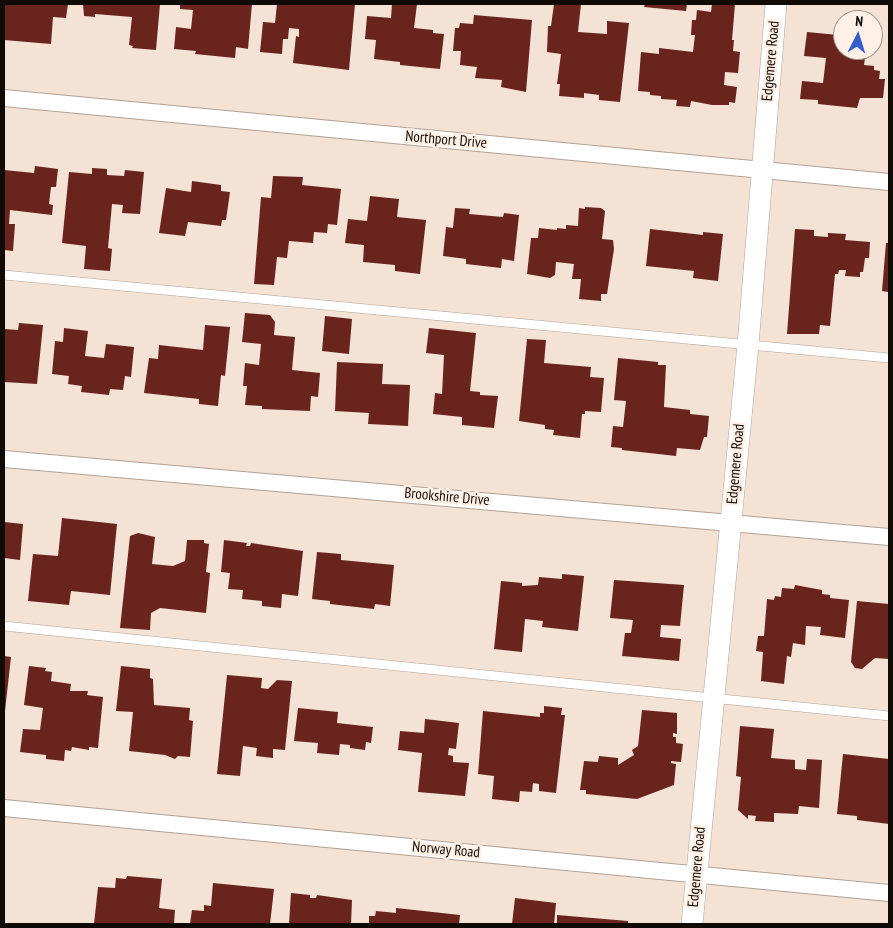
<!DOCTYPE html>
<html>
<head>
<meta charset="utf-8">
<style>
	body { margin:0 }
	#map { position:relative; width:893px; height:928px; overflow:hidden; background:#f4e2d5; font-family:"PT Sans Narrow",sans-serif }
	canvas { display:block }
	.frame { position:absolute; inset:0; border:5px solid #110b07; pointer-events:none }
	.north { position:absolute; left:833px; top:10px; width:50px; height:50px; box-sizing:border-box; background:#fff0e5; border:1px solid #a0948c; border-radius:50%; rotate:5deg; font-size:14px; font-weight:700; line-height:20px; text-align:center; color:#110b07 }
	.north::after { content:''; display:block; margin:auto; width:18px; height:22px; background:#335dcd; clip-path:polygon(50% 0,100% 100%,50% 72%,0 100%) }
</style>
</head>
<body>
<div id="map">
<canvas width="893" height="928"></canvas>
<div class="frame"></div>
<div class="north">N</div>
</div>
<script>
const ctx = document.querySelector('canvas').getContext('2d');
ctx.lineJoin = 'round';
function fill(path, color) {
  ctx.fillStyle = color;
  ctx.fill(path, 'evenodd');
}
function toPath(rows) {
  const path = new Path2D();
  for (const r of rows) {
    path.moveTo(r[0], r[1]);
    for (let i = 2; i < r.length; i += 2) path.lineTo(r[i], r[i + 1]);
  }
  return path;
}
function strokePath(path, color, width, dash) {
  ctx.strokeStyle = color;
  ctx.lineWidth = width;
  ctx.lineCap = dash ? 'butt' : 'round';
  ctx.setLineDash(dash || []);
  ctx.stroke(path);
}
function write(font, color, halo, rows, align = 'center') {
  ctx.font = font + ' "PT Sans Narrow",sans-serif';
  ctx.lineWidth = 5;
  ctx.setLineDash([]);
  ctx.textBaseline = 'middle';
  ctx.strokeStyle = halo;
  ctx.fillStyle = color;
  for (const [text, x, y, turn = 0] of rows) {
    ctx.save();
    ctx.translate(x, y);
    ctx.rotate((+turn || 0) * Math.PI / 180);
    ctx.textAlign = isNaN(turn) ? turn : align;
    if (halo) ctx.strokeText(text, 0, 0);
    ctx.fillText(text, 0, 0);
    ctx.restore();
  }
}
fill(toPath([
	[4,4,68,4,66,18,53,17,51,44,4,40],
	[83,4,160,4,156,50,132,48,133,46,129,45,132,17,95,14,95,17,84,16],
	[180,4,252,4,248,49,236,47,235,58,195,54,196,51,174,49,176,27,191,29,193,10,180,9],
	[277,4,355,4,349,70,293,63,296,36,299,37,299,29,289,28,288,39,283,39,282,54,260,52,263,22,275,23],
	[392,4,417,4,414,28,433,30,433,33,444,34,440,69,400,65,400,62,374,59,376,40,365,39,367,16,391,18],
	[554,4,581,4,578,32,607,34,607,21,629,23,620,102,599,100,599,95,584,93,584,98,559,96,560,84,557,84,561,54,547,52,548,26,551,26],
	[645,4,687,4,686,11,644,7],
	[712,4,735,4,732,40,734,40,733,51,740,52,738,73,725,72,724,85,737,87,735,103,729,102,729,105,712,105,691,101,690,107,676,106,677,100,661,99,661,96,650,95,650,92,638,91,641,52,659,54,659,48,693,52,695,35,691,35,692,20,696,20,697,10,711,12],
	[474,15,532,20,526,92,501,87,502,80,475,78,477,67,460,65,461,51,453,51,455,28,459,28,460,23,473,24],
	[807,32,838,35,838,41,843,42,843,50,866,50,864,65,874,66,874,70,880,71,879,79,885,79,883,98,860,98,857,108,818,104,818,100,800,99,802,81,823,83,826,58,804,56],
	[35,166,58,169,56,187,51,187,49,204,53,205,52,215,10,210,9,224,15,224,13,251,4,250,4,170,34,173],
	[92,168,107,169,107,175,124,176,125,170,144,172,140,214,122,213,123,205,112,204,108,248,112,249,110,271,84,269,86,246,62,243,69,172,92,174],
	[273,176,303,177,302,185,341,189,337,225,328,224,327,233,314,232,313,243,289,241,287,258,277,257,274,285,254,284,261,197,271,198],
	[192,181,221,185,221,191,230,192,226,220,222,220,221,226,188,222,185,236,159,233,166,188,191,192],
	[370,196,399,199,397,217,426,220,420,274,395,271,395,265,363,262,364,245,345,243,348,219,367,221],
	[585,207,601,208,605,211,602,239,613,240,614,249,607,294,601,294,601,301,579,299,581,279,572,279,574,264,556,262,555,275,550,278,527,274,531,238,538,238,539,228,557,230,557,228,566,229,566,225,578,226,579,208,585,209],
	[455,208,470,209,469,214,503,217,504,213,519,215,514,261,502,259,501,268,466,264,466,259,443,256,446,227,453,228],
	[650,229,703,235,703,232,723,234,718,281,693,278,694,271,646,266],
	[795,229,814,230,814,236,828,237,828,233,846,234,845,240,870,242,869,258,865,258,863,272,860,272,860,277,845,276,846,270,839,270,838,274,835,274,830,326,820,325,819,334,787,334],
	[886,243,889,243,889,294,888,292,882,291],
	[245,313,270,315,275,322,274,335,295,337,292,370,320,373,318,397,311,396,310,411,262,409,262,406,245,405,247,386,243,386,245,363,259,365,261,344,242,342],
	[325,316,352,319,349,354,322,351],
	[19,323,43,325,37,384,4,382,4,329,18,330],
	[205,325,230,327,225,376,221,375,218,406,199,404,199,399,144,393,149,358,158,359,159,345,203,350],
	[64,328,88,331,85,356,104,358,106,344,134,347,131,377,125,376,123,390,110,389,109,395,81,392,82,386,68,384,69,376,52,374,55,341,63,342],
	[429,328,476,333,470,391,480,392,480,395,498,396,494,428,462,425,462,417,433,414,435,393,442,394,444,355,426,353],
	[527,339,546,340,544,363,591,367,590,377,604,378,601,412,585,411,585,414,582,414,580,438,553,435,554,430,545,429,545,425,519,421],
	[618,358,658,362,658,365,666,365,664,407,690,410,690,414,709,416,707,437,704,437,700,450,677,448,676,456,622,450,622,448,611,447,613,426,623,427,626,401,614,400],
	[337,362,383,364,382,384,410,385,408,426,368,424,369,413,335,411],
	[62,518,117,524,110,595,71,591,69,605,28,601,33,554,58,556],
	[4,522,23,524,20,560,4,558],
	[138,533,155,537,152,564,173,566,185,561,187,540,204,540,204,543,209,544,206,572,210,573,206,613,160,608,151,613,150,630,120,628,130,536],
	[224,540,247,543,246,546,250,546,251,543,303,551,298,596,282,594,281,608,262,606,262,601,242,599,243,590,228,589,230,573,221,572],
	[317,552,341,554,341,560,394,565,390,606,375,604,374,609,330,604,330,601,312,599],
	[562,574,584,576,578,631,542,627,543,621,525,619,522,652,494,649,501,581,522,583,522,586,538,585,539,577,562,579],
	[614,580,684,585,680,626,661,625,660,637,681,639,679,661,622,656,625,633,631,633,633,620,610,618],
	[795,585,822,590,822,594,830,595,830,598,849,600,845,638,820,635,821,627,806,626,805,645,793,643,791,657,787,656,784,684,761,681,763,652,756,651,758,636,764,636,767,599,774,600,775,596,781,597,782,588,794,589],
	[857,601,889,604,889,659,875,658,862,669,855,668,851,662],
	[4,656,11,657,5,711,4,711],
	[29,666,46,668,45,671,52,672,51,681,71,684,70,691,88,691,87,695,103,697,98,748,89,747,89,750,72,747,71,751,65,750,64,761,46,759,46,755,20,752,23,729,40,730,43,708,24,705],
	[121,666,150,669,150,678,153,679,154,705,190,708,189,720,193,721,190,757,178,756,175,759,165,755,129,751,133,712,116,711],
	[227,675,262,678,261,688,268,689,277,680,292,681,285,750,273,749,273,758,256,756,257,748,243,746,240,776,217,774],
	[544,706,562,708,561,715,565,715,556,793,539,791,539,784,533,783,532,792,520,791,519,802,492,799,494,776,478,774,483,711,540,717,540,713,544,713],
	[298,708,338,712,337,723,373,727,371,743,366,742,365,750,350,748,350,745,340,744,339,755,317,753,318,743,294,741],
	[642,710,677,713,677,734,673,733,673,737,676,737,676,743,683,744,681,762,671,761,671,763,676,764,674,785,637,799,586,794,586,790,580,790,584,761,598,762,599,756,618,758,618,765,634,755,632,750,638,746],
	[425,719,459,723,456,749,449,748,448,755,453,756,453,762,469,763,465,796,418,792,422,753,398,750,400,731,424,733],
	[740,726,774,729,771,758,795,760,795,769,806,770,807,759,822,760,819,808,799,806,798,814,774,813,774,822,755,821,756,816,748,815,748,819,738,810,741,777,736,776],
	[843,754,889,759,889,824,857,820,857,816,837,814],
	[127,876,162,879,159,908,175,910,174,924,94,924,98,887,115,888,116,878,126,879],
	[213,883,274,889,270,924,190,924,192,910,204,911,204,905,211,906],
	[291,893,310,895,310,898,316,898,317,895,352,900,351,924,289,924],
	[515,898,556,903,554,924,512,924],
	[396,908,460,915,459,924,369,924,369,916,375,916,376,911,396,913],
	[557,915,628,921,628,924,557,924]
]), '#69241e');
const service = toPath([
	[4,275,889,358],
	[4,626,889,716]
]);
const minor = toPath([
	[4,98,889,182],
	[4,459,889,537],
	[4,808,889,893]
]);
const tertiary = toPath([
	[692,924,748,345,776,4]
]);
strokePath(service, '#b2a195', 10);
strokePath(minor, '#b2a195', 18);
strokePath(tertiary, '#b2a195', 22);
strokePath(service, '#fff', 9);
strokePath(minor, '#fff', 16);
strokePath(tertiary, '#fff', 21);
write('15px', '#110b07', '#fff0e5', [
	["Edgemere Road",771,61,-85],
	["Northport Drive",446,140,5],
	["Edgemere Road",736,464,-85],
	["Brookshire Drive",447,497,5],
	["Norway Road",446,850,5],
	["Edgemere Road",697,867,-85]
]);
</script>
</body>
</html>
